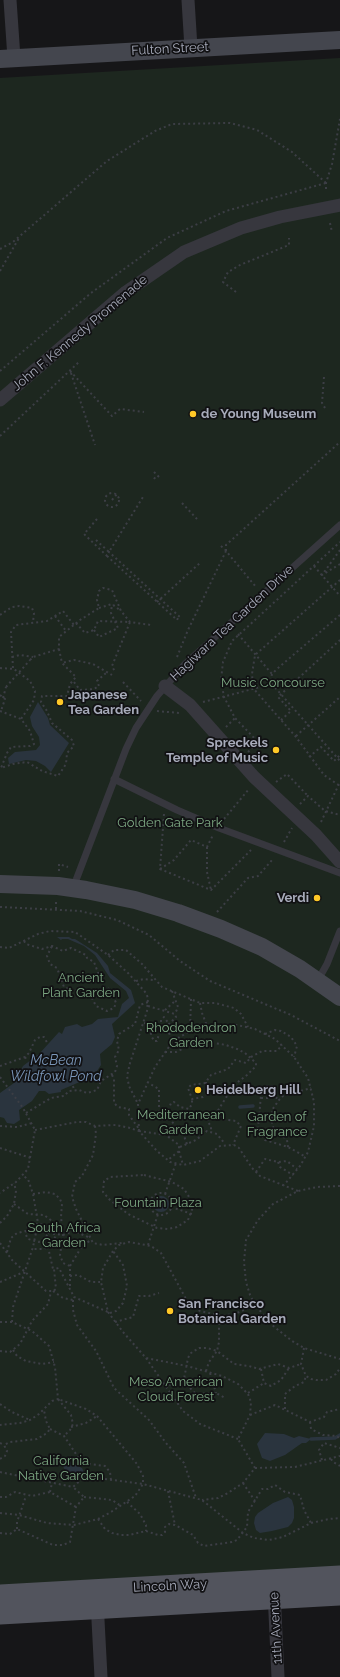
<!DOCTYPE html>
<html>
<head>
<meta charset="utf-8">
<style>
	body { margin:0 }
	canvas { display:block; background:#161618 }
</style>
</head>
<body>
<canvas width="340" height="1677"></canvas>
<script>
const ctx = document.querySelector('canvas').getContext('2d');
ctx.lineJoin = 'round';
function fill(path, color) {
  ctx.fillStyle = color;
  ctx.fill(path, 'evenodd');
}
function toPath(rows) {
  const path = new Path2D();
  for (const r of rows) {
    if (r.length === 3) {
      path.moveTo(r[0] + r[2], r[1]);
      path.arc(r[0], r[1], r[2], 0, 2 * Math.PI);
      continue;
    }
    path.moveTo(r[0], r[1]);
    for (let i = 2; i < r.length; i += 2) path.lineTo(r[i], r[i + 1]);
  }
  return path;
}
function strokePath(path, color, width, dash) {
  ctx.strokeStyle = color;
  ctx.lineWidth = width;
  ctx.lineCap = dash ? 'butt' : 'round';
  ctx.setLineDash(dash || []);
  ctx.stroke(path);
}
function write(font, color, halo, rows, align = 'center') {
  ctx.font = font + ' Raleway,sans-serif';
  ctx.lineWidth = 3.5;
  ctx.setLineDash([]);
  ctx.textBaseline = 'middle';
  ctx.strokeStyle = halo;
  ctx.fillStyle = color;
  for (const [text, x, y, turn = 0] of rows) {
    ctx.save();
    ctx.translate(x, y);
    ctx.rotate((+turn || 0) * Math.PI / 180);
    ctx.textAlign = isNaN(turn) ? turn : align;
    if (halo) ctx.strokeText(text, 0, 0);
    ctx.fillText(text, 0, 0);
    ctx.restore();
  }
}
fill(toPath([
	[340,58,340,1568,0,1587,0,78]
]), '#1d271f');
fill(toPath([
	[38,702,48,718,50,725,69,743,51,772,45,766,36,761,26,760,9,764,8,758,15,752,36,750,40,745,39,737,32,726,30,717],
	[57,937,69,937,72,939,75,939,97,953,108,966,110,973,131,990,135,1003,112,1024,115,1037,112,1044,100,1054,101,1065,97,1071,87,1075,87,1080,85,1082,82,1081,61,1090,61,1092,49,1094,45,1091,39,1091,32,1101,19,1110,20,1120,14,1124,7,1123,4,1118,0,1117,0,1093,14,1083,23,1066,40,1053,59,1032,62,1034,65,1027,77,1024,82,1027,92,1024,98,1019,118,1017,122,1004,129,998,126,991,110,978,95,955,84,946,68,939,62,939,61,940],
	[161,1204,8],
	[265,1433,284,1434,294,1438,299,1436,311,1439,306,1443,302,1443,285,1455,270,1461,262,1458,257,1444],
	[68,1461,82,1468,85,1474,75,1478,69,1476,62,1465],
	[288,1497,292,1500,294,1507,294,1518,292,1523,288,1527,272,1531,260,1533,256,1530,254,1523,255,1517,258,1513,273,1503]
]), '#2a343e');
strokePath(toPath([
	[240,1107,253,1106],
	[311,1439,335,1438,340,1435]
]), '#2a343e', 3.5);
strokePath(toPath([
	[326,189,326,183,332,164,340,119],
	[330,223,332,232],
	[0,249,13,242,107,161,155,131,172,124,230,123,257,130,292,152,326,183],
	[0,271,19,238],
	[236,292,223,282,228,272,240,265,289,245,289,238],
	[0,371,91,293,167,238,226,211,326,183],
	[70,371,112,416,120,409,144,412],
	[71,373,95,445],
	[324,377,322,403,325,408],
	[0,436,79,362],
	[154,472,160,478],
	[154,479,157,475],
	[112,500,7],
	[112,500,117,494],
	[182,503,197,519],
	[97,519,84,534,107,556,109,552,181,618],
	[96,540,109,552,143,497],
	[221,546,225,550],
	[340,550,322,575,340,564],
	[226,551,226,545,340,442],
	[107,556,177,620,179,616],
	[314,566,340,596],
	[340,580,255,655,252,674,253,688,296,737,324,775,340,786],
	[157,602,201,562],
	[99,608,112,604,121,611],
	[0,615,12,607,19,606,32,608,34,613,33,622],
	[340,615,277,669,272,674,271,679,272,684,340,761],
	[55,616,66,631],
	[76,623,85,633,94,630,98,621,130,622,112,666,115,672],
	[94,630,99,637,118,628,111,613,112,604],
	[238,634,272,674],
	[59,649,62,663],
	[12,657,20,655,33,657],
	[177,657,188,630,226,551,256,587],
	[30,660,33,657,59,649,59,637,80,620,99,608,97,600,99,591,103,588,112,590,121,611,130,622,151,625],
	[0,668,14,669,30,681,35,691,34,700,21,719,30,731,34,744,30,746,11,747,7,753,1,768,13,764,27,762,42,771,58,776,66,764,67,753,74,746,72,740,52,723,47,711,41,702,42,696,67,696,70,684,76,677,62,663,74,660,93,664,112,675],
	[13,668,11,632,16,625,47,621,63,611,74,625],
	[74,682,80,690,94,689,99,686,97,681,106,673],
	[123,682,141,701],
	[0,695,5,699,1,711],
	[3,698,6,687],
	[203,702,272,684],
	[0,711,21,719],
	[157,711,179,713],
	[281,720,291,711,278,697,340,640],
	[226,727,235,718],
	[296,736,340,697],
	[248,752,258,742,235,718,224,697,221,680,223,662,232,641,340,542],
	[309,757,321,747,334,761,340,755],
	[276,782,287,774,308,796],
	[300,804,308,796,325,811,340,815],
	[164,814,160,869,211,890,251,850],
	[224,819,249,789],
	[321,822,340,782],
	[284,842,292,828],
	[207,847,207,872,211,890],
	[160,869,174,860,191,840,207,847,213,835],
	[59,871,59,864,68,867],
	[0,907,80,911,117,920,149,935,180,961,210,981,291,1015,340,1041],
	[56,909,56,901],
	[217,912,248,878,258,876,273,859],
	[24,941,26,944,42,949,52,946,63,951,71,948,86,955,87,958,94,962,103,986,111,990,116,1003,114,1008,107,1011,96,1006,90,994,79,989,73,991,64,987,57,968,50,964,47,956,52,946],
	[0,947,9,948,38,934,50,931,75,932,108,955,128,973,146,993,148,998,147,1011,130,1063,127,1076,129,1086,138,1104],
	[108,955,114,950,126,950,142,964,162,987,200,1003,215,1003,234,1008,241,1014,248,1027],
	[136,981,144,979,153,980],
	[172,991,178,1007,175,1014],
	[200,1003,202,1013,207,1026],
	[148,1006,175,1014,176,1017,169,1024,169,1033,173,1041],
	[165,1010,175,1001],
	[161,1022,161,1020,164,1017,169,1024],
	[144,1023,151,1025,151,1035,154,1041,157,1041,159,1034,162,1031,169,1033],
	[190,1031,191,999],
	[265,1034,275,1030,281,1031,291,1037,297,1046,294,1057],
	[165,1052,176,1052,197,1042,205,1044,209,1042,226,1045,237,1049,245,1053,256,1063,256,1066,247,1075,234,1085,217,1112,209,1118,207,1121,211,1126,211,1131],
	[25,1057,27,1061],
	[0,1066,25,1057,29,1053,35,1040,40,1037,44,1037,48,1044],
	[112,1075,114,1079,114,1103,118,1107,129,1109,129,1115,139,1129],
	[0,1077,23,1108,35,1130,28,1169,16,1182,0,1193],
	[147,1082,159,1089,159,1116,164,1121,169,1118],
	[205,1083,209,1083,207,1094,203,1097,192,1099,188,1088,191,1085,205,1083,211,1075,228,1069,235,1060,246,1063,251,1057,262,1051,277,1051,282,1045],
	[73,1086,74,1090],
	[207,1094,213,1094,232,1087],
	[272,1094,279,1100],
	[261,1098,267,1098,271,1096,273,1088,271,1085,264,1087,261,1095,258,1129,265,1140,288,1147,306,1157],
	[217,1112,222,1119,236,1121,241,1126,233,1145],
	[26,1113,51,1098,64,1096,69,1091,79,1090,87,1093,97,1090,101,1081,115,1072,117,1066,115,1057,119,1050,117,1041,119,1034,135,1024,140,1005,148,1002],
	[261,1116,271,1116],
	[0,1126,17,1127,32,1123],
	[95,1126,96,1134,93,1155,82,1176,75,1182,72,1197,76,1209,93,1243,103,1245,122,1243],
	[35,1130,77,1122,86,1122,95,1126,116,1125,130,1128,139,1131,157,1151,170,1162,183,1165,200,1161,220,1146,234,1145,239,1148,252,1168,260,1176,298,1191],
	[139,1131,138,1104,155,1067,173,1041,190,1031,207,1026,237,1025,255,1029,275,1039,294,1057,308,1078,314,1102,314,1126,308,1152,300,1166,284,1185],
	[139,1131,166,1135,179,1145,179,1151,168,1160],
	[187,1144,184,1136,169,1118,168,1111,171,1103,174,1102,180,1107,189,1109,192,1104,192,1099],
	[180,1147,196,1140,207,1131,217,1134,225,1144],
	[288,1147,287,1140,274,1129,272,1124,272,1110,279,1100,283,1096,311,1088],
	[0,1148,31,1158],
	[179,1151,183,1165],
	[278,1162,280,1167,293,1175],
	[256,1172,265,1159,278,1162,287,1161,297,1169],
	[144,1175,172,1182,184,1189,191,1200,193,1207,188,1220,177,1227,168,1229,157,1228,128,1214,110,1200,103,1192,104,1181,110,1177,144,1175],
	[340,1186,317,1187,298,1191,273,1204,258,1220,246,1240,244,1262,246,1282,250,1295,255,1305,272,1325,292,1341,304,1348,340,1359],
	[161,1204,11],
	[33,1194,46,1192,55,1194,60,1199,62,1204,61,1217,63,1235,60,1255,63,1263,70,1266],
	[165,1194,176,1163],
	[14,1204,28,1214,44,1215,52,1221,55,1225,56,1235,52,1244,44,1249,32,1249],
	[171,1207,192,1214],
	[0,1223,7,1216,14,1204,16,1191,14,1183],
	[38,1224,28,1226,25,1233,28,1239,39,1242,46,1237,48,1233,45,1226,38,1223],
	[48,1233,63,1235,74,1231,88,1237],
	[0,1243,12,1260,46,1291,53,1291,56,1289,54,1269,59,1268,74,1297,108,1312,101,1282,103,1268,113,1251,119,1245,129,1242,151,1246,161,1253,186,1299,192,1306,200,1311,222,1316,237,1313,255,1305],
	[148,1245,158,1214],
	[48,1247,53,1269],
	[7,1252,11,1238,17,1233,26,1231],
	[70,1276,78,1275,91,1282,100,1282],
	[0,1282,24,1272],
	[70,1286,70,1266,82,1246,91,1240],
	[53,1291,63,1298,73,1300,74,1297],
	[73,1300,73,1310,77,1325,96,1351,114,1388,149,1420,166,1443,184,1463,196,1498],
	[108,1312,123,1332,146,1358,187,1366,222,1376,238,1384,248,1394,251,1402,250,1415,238,1439,255,1468,243,1483,228,1493,218,1498,202,1500],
	[110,1313,116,1311,123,1303,127,1286,123,1265,113,1251],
	[0,1322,12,1322,32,1331,49,1346,55,1367,58,1399,52,1401,39,1414,30,1420,20,1423,0,1425],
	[12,1322,13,1307,33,1247,38,1223,33,1194,28,1179,23,1176],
	[115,1322,133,1317,139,1296,149,1296,159,1293],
	[304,1348,301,1364,306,1376,311,1379,316,1380,326,1380,336,1374,340,1368],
	[13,1350,17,1356,26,1361,42,1364,54,1362],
	[0,1351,10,1352,20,1344,32,1321,48,1304,51,1292],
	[146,1358,183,1411,200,1424,238,1439],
	[261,1369,264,1383,271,1386,281,1380,289,1368],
	[206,1371,209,1362,217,1351,234,1364,249,1366,259,1369,278,1364,289,1368,301,1364],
	[210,1373,216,1393],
	[183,1381,196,1394,216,1393,225,1398],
	[164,1385,182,1384,184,1379,188,1358,191,1353,199,1348,207,1348,217,1351,219,1342,219,1316],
	[248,1393,264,1383],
	[0,1404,12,1412,30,1420],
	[285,1409,285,1394,295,1386,304,1382,306,1376],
	[250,1415,275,1405,310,1422,324,1417,327,1412,340,1409],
	[310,1422,311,1429,323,1435,337,1436,340,1439],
	[71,1427,86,1423,97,1416],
	[50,1429,64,1436,82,1463,105,1466,110,1472,111,1480],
	[0,1443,4,1445],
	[0,1459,5,1456,7,1451,4,1445,10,1442,37,1439,47,1433,50,1429,46,1421,44,1410],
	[331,1459,333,1462,340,1466],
	[322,1460,319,1450,324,1443,340,1448],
	[255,1468,295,1467,340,1456],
	[0,1472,73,1487,82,1479,90,1477,143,1484,202,1500,243,1533,254,1538,269,1540,283,1537,311,1523,329,1519,340,1518],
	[243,1483,255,1501],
	[168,1491,175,1525],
	[50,1492,52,1483],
	[0,1497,6,1497,15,1492,32,1496,50,1492,76,1507],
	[84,1497,112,1500,121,1506],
	[127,1502,140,1514,146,1525,146,1531],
	[0,1513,19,1515,47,1523,74,1525,98,1519,111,1512,135,1496,143,1484,143,1476,137,1464,97,1416,86,1409,58,1399,71,1415,73,1424,70,1430,64,1436],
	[98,1519,105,1529,112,1533,121,1535,129,1535,146,1531,158,1535,162,1535,165,1532,165,1527,169,1524,175,1525,193,1535,198,1543,204,1546,232,1542,237,1540,247,1527,248,1512,262,1489,268,1489,275,1485,285,1492,300,1495,304,1510,311,1523],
	[17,1529,17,1522,26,1496],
	[0,1533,10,1534,17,1529,53,1545,63,1545,70,1542,76,1507,84,1497,73,1487]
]), '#3c3e45', 2, [2, 3]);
strokePath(toPath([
	[114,779,177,810,219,828,340,873],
	[73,888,126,749,136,728,157,696,185,664,340,525],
	[318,980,327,964,340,931]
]), '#37373e', 7);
strokePath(toPath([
	[10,0,14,58],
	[188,0,191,48],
	[0,400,126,292,184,252,241,228,280,217,340,205],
	[165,686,190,705,254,777,316,835,340,862],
	[274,1592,278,1677],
	[97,1601,101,1677]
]), '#37373e', 13);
strokePath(toPath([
	[0,59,340,40],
	[0,884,58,886,86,890,135,900,178,913,221,929,262,947,300,969,340,997]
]), '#44464e', 18);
strokePath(toPath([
	[0,1595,340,1576],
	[0,1614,340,1595]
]), '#52545d', 21);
strokePath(toPath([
	[6,687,30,660]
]), '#3c3e45', 2, [2, 3]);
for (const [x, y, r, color] of [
	[193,414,4,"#ffc927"],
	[60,702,4,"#ffc927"],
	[276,750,4,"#ffc927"],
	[317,898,4,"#ffc927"],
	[198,1090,4,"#ffc927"],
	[170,1311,4,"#ffc927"]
]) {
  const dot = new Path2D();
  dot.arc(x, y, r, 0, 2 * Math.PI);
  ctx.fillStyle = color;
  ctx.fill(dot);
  strokePath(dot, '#111113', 1.5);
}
write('13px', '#a7abba', '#111113', [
	["Fulton Street",170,49,-3],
	["John F. Kennedy Promenade",80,333,-40],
	["Hagiwara Tea Garden Drive",232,623,-43],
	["Lincoln Way",170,1586,-3],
	["11th Avenue",276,1628,-93]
]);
write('bold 13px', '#a7abba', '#111113', [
	["de Young Museum",201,414],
	["Japanese",68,695],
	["Tea Garden",68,710],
	["Spreckels",268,743,"right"],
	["Temple of Music",268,758,"right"],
	["Verdi",309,898,"right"],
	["Heidelberg Hill",206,1090],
	["San Francisco",178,1304],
	["Botanical Garden",178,1319]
], 'left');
write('13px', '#7ca782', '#111113', [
	["Music Concourse",273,683],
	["Golden Gate Park",170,823],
	["Ancient",81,978],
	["Plant Garden",81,993],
	["Rhododendron",191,1028],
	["Garden",191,1043],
	["Mediterranean",181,1115],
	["Garden",181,1130],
	["Garden of",277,1117],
	["Fragrance",277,1132],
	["Fountain Plaza",158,1203],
	["South Africa",64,1228],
	["Garden",64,1243],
	["Meso American",176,1382],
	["Cloud Forest",176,1397],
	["California",61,1461],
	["Native Garden",61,1476]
]);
write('italic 14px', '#7a96b8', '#111113', [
	["McBean",56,1061],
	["Wildfowl Pond",56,1077]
]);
</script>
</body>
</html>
